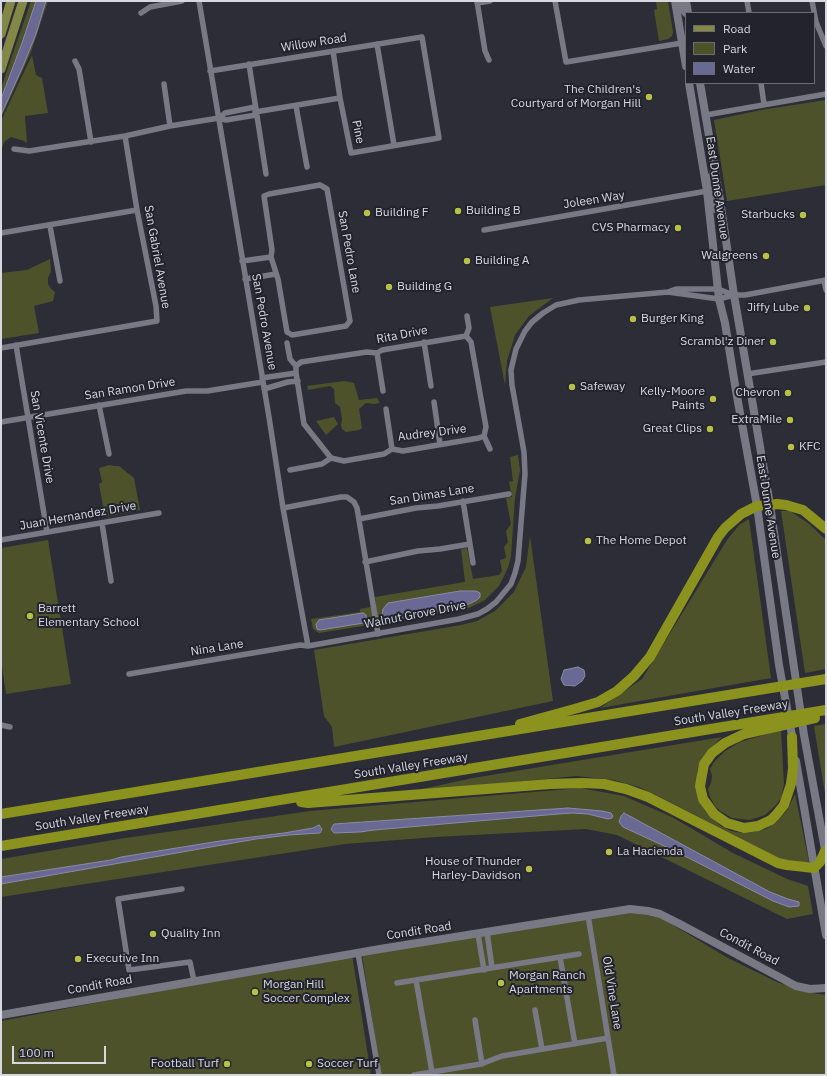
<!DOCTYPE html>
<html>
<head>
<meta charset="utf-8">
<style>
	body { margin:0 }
	#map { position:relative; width:827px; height:1076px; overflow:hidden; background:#2c2d37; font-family:"IBM Plex Sans",sans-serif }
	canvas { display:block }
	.frame { position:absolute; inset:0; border:2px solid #d7d8df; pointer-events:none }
	.legend { position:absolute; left:685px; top:12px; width:130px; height:72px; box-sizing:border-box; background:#23232d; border:1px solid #6b6b74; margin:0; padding:5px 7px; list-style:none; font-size:12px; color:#d7d8df }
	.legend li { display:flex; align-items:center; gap:8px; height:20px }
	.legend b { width:20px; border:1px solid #6b6b74 }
	.scale { position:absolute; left:12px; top:1046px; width:94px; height:18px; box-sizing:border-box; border:2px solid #d7d8df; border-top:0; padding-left:5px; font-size:12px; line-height:14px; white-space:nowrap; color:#d7d8df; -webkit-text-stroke:3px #23232d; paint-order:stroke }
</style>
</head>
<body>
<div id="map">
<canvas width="827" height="1076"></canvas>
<div class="frame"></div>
<ul class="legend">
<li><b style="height:5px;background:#848847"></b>Road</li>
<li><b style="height:11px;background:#4e522a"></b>Park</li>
<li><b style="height:11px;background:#696994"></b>Water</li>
</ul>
<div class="scale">100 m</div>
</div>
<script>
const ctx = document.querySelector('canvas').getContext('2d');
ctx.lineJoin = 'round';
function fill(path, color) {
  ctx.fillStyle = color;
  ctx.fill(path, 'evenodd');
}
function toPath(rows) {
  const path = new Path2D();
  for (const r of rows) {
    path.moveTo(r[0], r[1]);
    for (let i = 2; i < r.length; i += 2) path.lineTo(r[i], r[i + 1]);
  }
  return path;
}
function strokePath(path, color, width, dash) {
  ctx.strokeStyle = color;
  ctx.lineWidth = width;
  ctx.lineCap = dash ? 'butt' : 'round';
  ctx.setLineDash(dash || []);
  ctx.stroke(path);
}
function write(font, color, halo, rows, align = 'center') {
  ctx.font = font + ' "IBM Plex Sans",sans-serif';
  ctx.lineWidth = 4;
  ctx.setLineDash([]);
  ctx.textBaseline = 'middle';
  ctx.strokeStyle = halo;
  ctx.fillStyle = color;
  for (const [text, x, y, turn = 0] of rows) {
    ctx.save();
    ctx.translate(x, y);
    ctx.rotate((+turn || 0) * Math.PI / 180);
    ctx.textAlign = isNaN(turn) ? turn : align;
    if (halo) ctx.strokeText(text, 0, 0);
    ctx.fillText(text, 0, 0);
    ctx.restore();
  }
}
fill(toPath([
	[31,1,48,1,31,52,1,118,1,88],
	[656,1,668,1,673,32,672,36,668,39,659,41,654,10,657,9],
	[32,55,36,75,42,78,48,113,25,116,27,143,24,141,11,137,4,142,1,151,1,121],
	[826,100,826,185,727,201,714,120,761,110],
	[50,259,51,271,48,278,48,284,51,289,55,292,53,301,34,306,39,333,1,339,1,273,27,270],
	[553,298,529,316,515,335,507,361,505,385,490,307],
	[344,381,354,383,359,400,377,398,380,403,374,404,366,403,359,409,362,428,359,430,346,432,342,429,341,425,342,419,340,407,335,403,334,389,330,386,308,390,307,386],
	[334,417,338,424,326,435,316,421],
	[518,455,520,470,515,498,511,556,508,568,499,586,485,600,469,608,450,612,319,633,313,629,311,619,360,612,360,609,376,606,375,597,465,582,461,549,467,548,473,579,499,575,502,571,500,560,504,559,506,557,504,547,508,542,506,531,511,524,506,498,512,497,509,482,513,481,510,457],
	[109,465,114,466,119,466,134,478,140,510,105,517,99,484,102,482,99,468],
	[781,511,790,511,808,523,826,540,826,669,805,673],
	[749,519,771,678,600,708,642,679,727,540,739,525],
	[530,536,553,701,334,747,332,727,324,716,314,650,461,625,477,621,495,611,514,592,526,567],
	[48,540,71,684,6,694,1,660,1,548],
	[826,724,826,800,814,726],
	[781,730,784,784,781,798,776,805,765,815,750,820,732,818,720,811,715,806,710,797,708,789,711,783,712,776,710,769,714,762,725,751,740,742],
	[722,737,705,754,700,762,697,771,697,790,705,811,721,826,731,831,742,833,753,832,766,829,778,821,788,809,795,794,809,862,798,863,781,859,662,798,639,787,614,780,576,776,422,791,422,789,473,778],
	[580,788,624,796,672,817,733,853,787,879,808,886,813,914,787,919,617,835,586,829,436,837,345,844,1,897,1,859,119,839,310,811],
	[626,910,663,919,728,958,779,983,812,993,826,995,826,1075,381,1075,362,955],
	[352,954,371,1075,1,1075,1,1021]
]), '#4e522a');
const water = toPath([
	[36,1,46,1,36,34,23,66,1,115,1,99,22,43,36,1],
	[460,591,476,591,480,593,480,597,477,600,467,605,387,620,382,615,383,609,388,603,460,591],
	[363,613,366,615,367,620,364,623,320,630,317,629,316,624,319,620,363,613],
	[578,667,584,670,585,676,582,681,575,686,564,685,561,679,564,670,578,667],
	[568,808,602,811,611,813,613,816,612,818,608,819,588,814,573,813,558,814,374,830,360,832,334,833,331,829,334,824,568,808],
	[624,813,770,892,788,899,799,902,799,906,789,907,773,901,675,851,623,827,619,822,621,816,624,813],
	[319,825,322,829,320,833,289,835,256,839,1,884,1,877,111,860,121,857,220,841,284,833,313,828,319,825]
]);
fill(water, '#696994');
strokePath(water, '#8a8aaa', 1);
strokePath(toPath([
	[199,1,269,417,283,508,308,646],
	[477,1,485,51,489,60],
	[555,1,566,62,682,43],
	[747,1,749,13],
	[812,1,816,22,826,46],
	[477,3,490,1],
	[141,13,150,7,182,1],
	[377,44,394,145],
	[75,61,79,69,91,142],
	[249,64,266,174],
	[210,71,422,37,439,138,351,153,340,98,333,51],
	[761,83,764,104],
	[164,84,170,126],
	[296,106,307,167],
	[255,112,340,98],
	[706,115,826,94],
	[219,118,225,113,255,107],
	[14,149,29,151,125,136,170,126,219,118,226,120,256,115],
	[320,185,327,189,350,321,346,326,292,335,287,332,278,279,271,257,272,250,264,196,269,194,320,185],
	[50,226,60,281],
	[484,230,707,191],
	[1,233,137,210],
	[242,261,271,257],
	[245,279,276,274],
	[824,281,826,290],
	[668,292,676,289,718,289,734,295,745,295,826,280],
	[467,316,469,328,466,336,471,342,486,427,484,436,490,449],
	[424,342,431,386],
	[287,343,290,359,296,366],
	[16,345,47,532],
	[1,348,157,321,156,306,137,210,125,136],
	[377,353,383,391],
	[296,366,301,362,367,352,377,353,382,350,466,336],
	[296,366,296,373,304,424,331,458],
	[747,374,826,362],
	[262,378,296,373],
	[264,389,288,382,298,381],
	[434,402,440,444],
	[99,405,109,454],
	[386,409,392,449],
	[1,422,186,391,207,391,263,382],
	[290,470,322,464,331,458,344,461,384,454,392,449,403,451,479,438,484,436],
	[463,501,473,563],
	[283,508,341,497,347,497,354,502,357,508,378,634],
	[359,519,416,508,438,506,509,494],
	[102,523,111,581],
	[1,540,159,513],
	[365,562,418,551,440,549,470,544],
	[129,674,300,645,308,646,459,619,478,614,487,609,496,602,511,584,515,573,518,561,525,474,524,452,512,385,511,370,516,349,525,331,532,322,543,313,556,305,579,300,668,292,719,299,734,295],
	[1,725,10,727],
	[182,889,118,899,129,970,190,962,194,981],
	[588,915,614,1075],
	[487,932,492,968],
	[478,934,484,970],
	[358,953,379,1075],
	[560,957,575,1044],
	[416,980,432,1072],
	[397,983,579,954],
	[535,1010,542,1049],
	[475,1020,482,1064],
	[414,1075,481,1064,502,1056,608,1038]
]), '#797986', 5.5);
strokePath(toPath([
	[675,1,686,66],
	[680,1,681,7,686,13],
	[686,1,688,13],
	[689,83,707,191,719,299,725,323,736,391,757,506,779,665,793,741],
	[700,83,720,200,734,295,770,505,804,735,826,855],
	[714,172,711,177,711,186,707,191,714,199,716,209],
	[796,761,826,935],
	[1,1015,380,949,630,909,648,911,660,914,678,923,796,986,810,989,826,988]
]), '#797986', 8);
strokePath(toPath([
	[1,34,11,1],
	[1,69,23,1]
]), '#848847', 9);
strokePath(toPath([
	[520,724,578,708,598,702,617,691,634,676,650,657,718,537,725,528,741,514,757,506,777,504,786,505,803,510,826,529],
	[792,737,793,768,791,784,784,805,776,815,771,820,758,826,744,828,727,823,714,814,703,799,700,786,704,764,712,753,725,743,744,734,815,718],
	[301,802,308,803,550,784,583,783,604,784,626,789,648,797,778,863,787,865,814,868,820,862,825,851],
	[1,814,826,679],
	[1,846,826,710]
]), '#8b921d', 10);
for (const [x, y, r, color] of [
	[649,97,4,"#b8c147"],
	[458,211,4,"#b8c147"],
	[367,213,4,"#b8c147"],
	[803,215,4,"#b8c147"],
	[678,228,4,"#b8c147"],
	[766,256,4,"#b8c147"],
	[467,261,4,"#b8c147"],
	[389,287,4,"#b8c147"],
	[807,308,4,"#b8c147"],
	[633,319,4,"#b8c147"],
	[773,342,4,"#b8c147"],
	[572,387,4,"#b8c147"],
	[788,393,4,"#b8c147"],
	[713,399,4,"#b8c147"],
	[790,420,4,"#b8c147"],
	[710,429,4,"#b8c147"],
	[791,447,4,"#b8c147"],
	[588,541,4,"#b8c147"],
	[30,616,4,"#b8c147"],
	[609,852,4,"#b8c147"],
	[529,869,4,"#b8c147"],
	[153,934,4,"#b8c147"],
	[78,959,4,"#b8c147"],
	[501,983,4,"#b8c147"],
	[255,992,4,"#b8c147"],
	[227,1064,4,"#b8c147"],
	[309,1064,4,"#b8c147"]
]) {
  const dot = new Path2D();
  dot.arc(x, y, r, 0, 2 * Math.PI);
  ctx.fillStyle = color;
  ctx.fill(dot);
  strokePath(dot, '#23232d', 1.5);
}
write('12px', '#d7d8df', '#23232d', [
	["Willow Road",314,43,-9],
	["Pine",358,132,79],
	["East Dunne Avenue",717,188,82],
	["Joleen Way",594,200,-9],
	["San Pedro Lane",349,252,80],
	["San Gabriel Avenue",157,257,80],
	["San Pedro Avenue",264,322,80],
	["Rita Drive",402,335,-11],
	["San Ramon Drive",130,389,-9],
	["Audrey Drive",432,433,-7],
	["San Vicente Drive",42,437,80],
	["San Dimas Lane",432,495,-9],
	["East Dunne Avenue",768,507,81],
	["Juan Hernandez Drive",78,516,-10],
	["Walnut Grove Drive",415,615,-11],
	["Nina Lane",217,648,-9],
	["South Valley Freeway",731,713,-9],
	["South Valley Freeway",411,766,-9],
	["South Valley Freeway",92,818,-9],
	["Condit Road",419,931,-9],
	["Condit Road",749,947,28],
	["Condit Road",100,985,-10],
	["Old Vine Lane",612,993,81]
]);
write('12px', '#d7d8df', '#23232d', [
	["The Children's",641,90,"right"],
	["Courtyard of Morgan Hill",641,104,"right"],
	["Building B",466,211],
	["Building F",375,213],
	["Starbucks",795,215,"right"],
	["CVS Pharmacy",670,228,"right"],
	["Walgreens",758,256,"right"],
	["Building A",475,261],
	["Building G",397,287],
	["Jiffy Lube",799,308,"right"],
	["Burger King",641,319],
	["Scrambl'z Diner",765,342,"right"],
	["Safeway",580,387],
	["Kelly-Moore",705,392,"right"],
	["Paints",705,406,"right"],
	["Chevron",780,393,"right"],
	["ExtraMile",782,420,"right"],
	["Great Clips",702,429,"right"],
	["KFC",799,447],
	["The Home Depot",596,541],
	["Barrett",38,609],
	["Elementary School",38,623],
	["La Hacienda",617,852],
	["House of Thunder",521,862,"right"],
	["Harley-Davidson",521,876,"right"],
	["Quality Inn",161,934],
	["Executive Inn",86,959],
	["Morgan Ranch",509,976],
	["Apartments",509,990],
	["Morgan Hill",263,985],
	["Soccer Complex",263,999],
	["Football Turf",219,1064,"right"],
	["Soccer Turf",317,1064]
], 'left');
</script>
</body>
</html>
